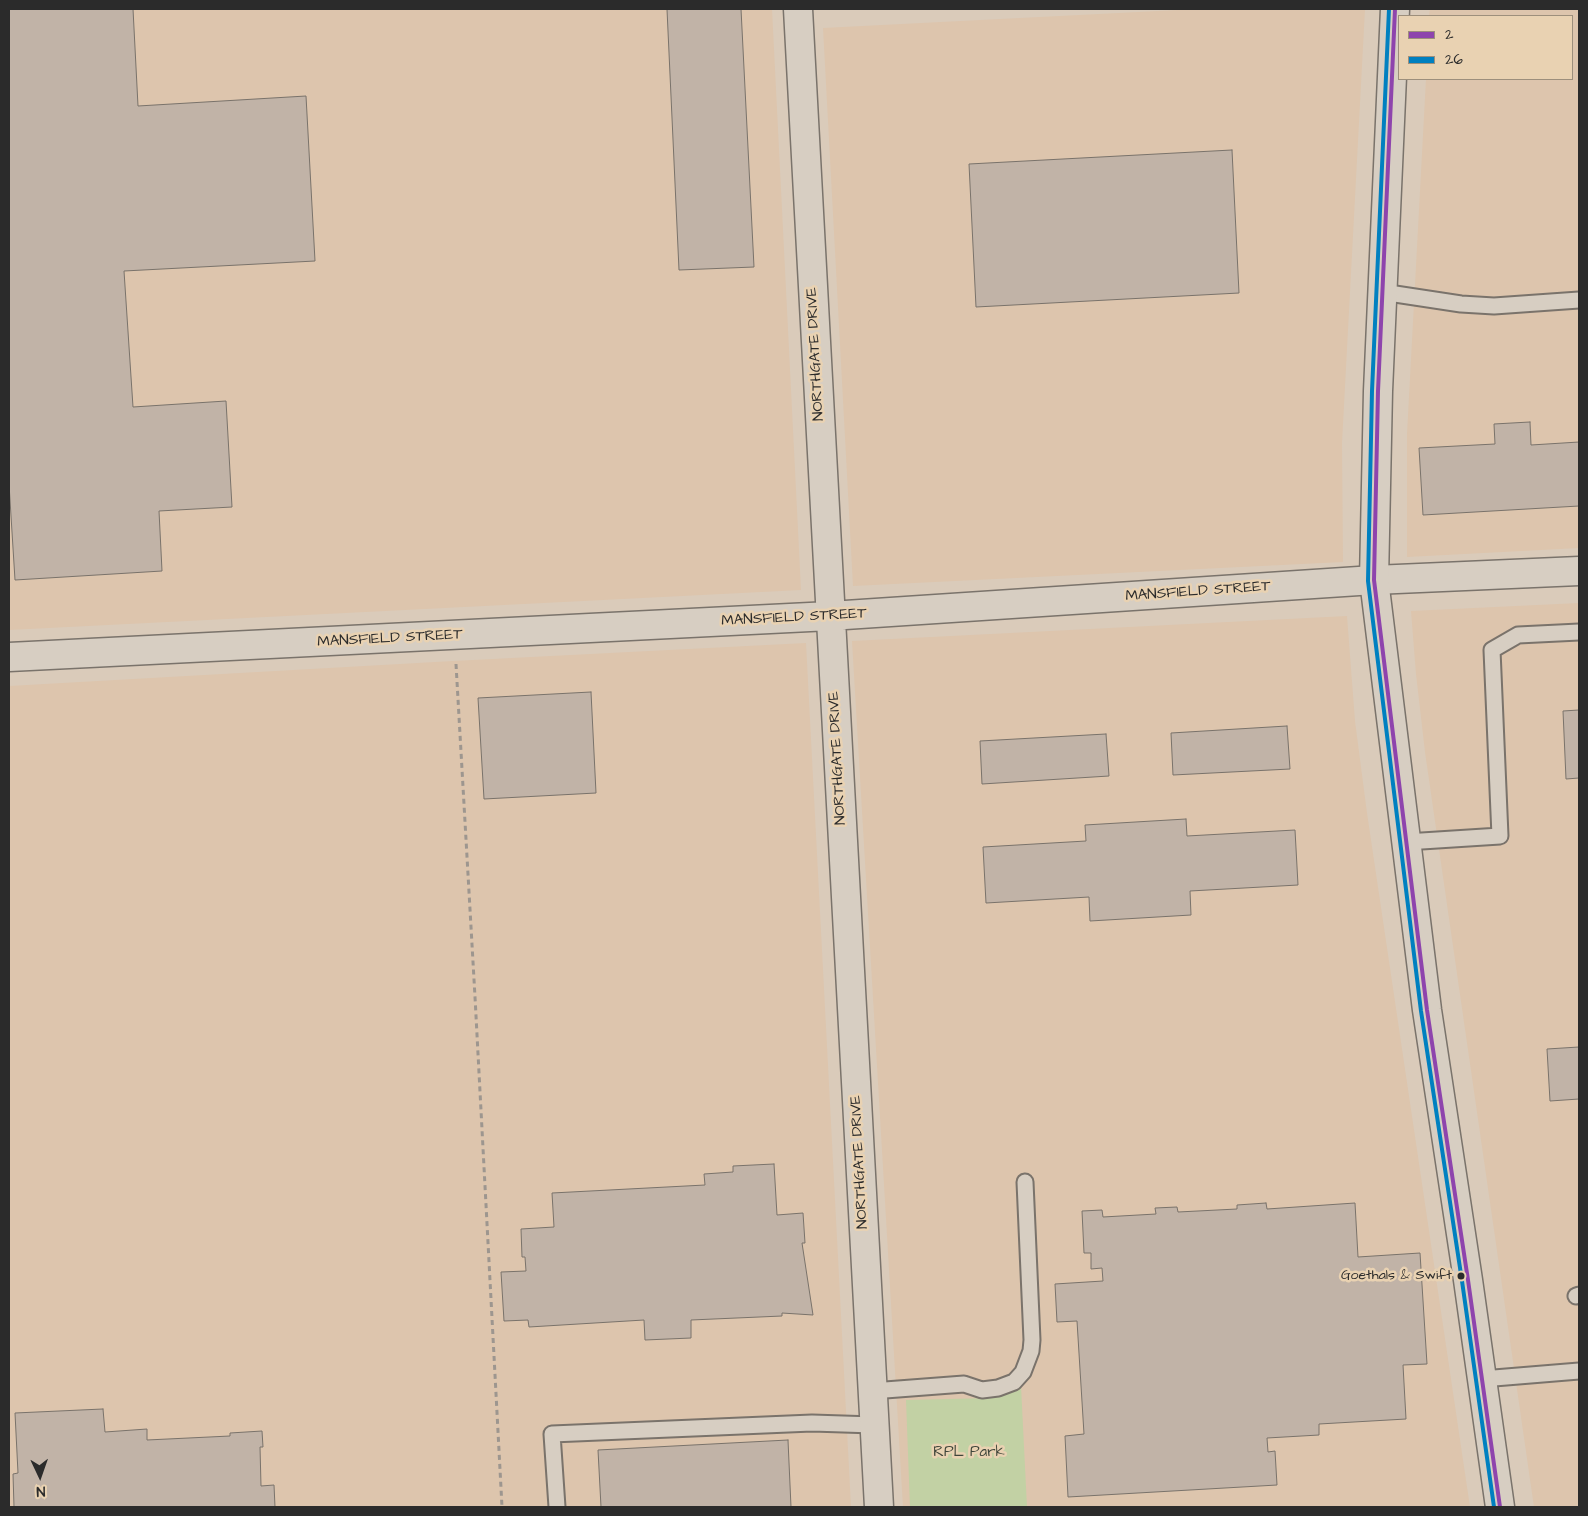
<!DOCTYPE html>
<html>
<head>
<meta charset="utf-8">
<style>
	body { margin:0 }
	#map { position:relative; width:1588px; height:1516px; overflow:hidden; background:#dacbba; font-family:"Architects Daughter",sans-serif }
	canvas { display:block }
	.frame { position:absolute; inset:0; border:10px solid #2b2b2b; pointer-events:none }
	.legend { position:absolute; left:1398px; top:15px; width:175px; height:65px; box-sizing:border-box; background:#e9d2b2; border:1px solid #9d8f7c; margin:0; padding:6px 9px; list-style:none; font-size:15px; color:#2b2b2b }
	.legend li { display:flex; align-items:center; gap:10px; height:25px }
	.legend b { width:25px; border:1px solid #9d8f7c }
	.north { position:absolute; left:15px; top:1451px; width:50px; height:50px; -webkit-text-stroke:4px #e9d2b2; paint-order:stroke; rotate:177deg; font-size:14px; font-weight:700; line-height:20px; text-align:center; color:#2b2b2b }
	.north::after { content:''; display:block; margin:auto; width:18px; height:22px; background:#2b2b2b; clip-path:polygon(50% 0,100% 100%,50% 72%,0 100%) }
</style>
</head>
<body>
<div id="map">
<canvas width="1588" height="1516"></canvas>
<div class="frame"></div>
<ul class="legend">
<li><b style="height:6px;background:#8e44ad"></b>2</li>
<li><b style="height:6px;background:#0080c0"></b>26</li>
</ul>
<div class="north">N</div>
</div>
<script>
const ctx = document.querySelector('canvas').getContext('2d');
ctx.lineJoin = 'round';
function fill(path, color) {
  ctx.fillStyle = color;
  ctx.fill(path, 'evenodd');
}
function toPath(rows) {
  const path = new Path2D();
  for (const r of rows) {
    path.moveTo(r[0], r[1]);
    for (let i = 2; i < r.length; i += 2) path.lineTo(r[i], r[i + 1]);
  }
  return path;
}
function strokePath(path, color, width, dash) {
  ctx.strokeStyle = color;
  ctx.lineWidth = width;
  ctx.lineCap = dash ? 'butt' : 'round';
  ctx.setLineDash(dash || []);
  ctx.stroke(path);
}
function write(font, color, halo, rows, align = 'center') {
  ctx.font = font + ' "Architects Daughter",sans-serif';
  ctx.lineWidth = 5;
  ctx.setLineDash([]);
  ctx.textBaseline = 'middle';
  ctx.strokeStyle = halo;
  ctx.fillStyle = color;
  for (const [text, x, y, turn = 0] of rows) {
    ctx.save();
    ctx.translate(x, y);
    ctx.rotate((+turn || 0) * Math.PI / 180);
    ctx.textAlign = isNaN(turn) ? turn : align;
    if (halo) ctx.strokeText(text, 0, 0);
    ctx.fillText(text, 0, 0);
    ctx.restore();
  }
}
fill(toPath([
	[9,9,772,9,801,590,9,630],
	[1197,9,1365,9,1342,443,1343,562,853,586,823,28],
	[1430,9,1579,9,1579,548,1407,557,1407,434,1426,79,1572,79,1572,16,1429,16],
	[1579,603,1579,1507,1534,1507,1425,752,1416,674,1411,611],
	[1347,616,1355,721,1367,813,1470,1507,903,1507,852,641],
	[806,643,851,1507,9,1507,9,686,453,661]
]), '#ddc5ad');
fill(toPath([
	[1021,1386,1027,1507,910,1507,906,1400,991,1398,1007,1394]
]), '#c2d1a4');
const building = toPath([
	[9,9,133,9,138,106,306,96,315,261,124,271,133,407,226,401,232,507,159,511,162,571,15,580,9,484,9,9],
	[667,9,741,9,754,267,679,270,667,9],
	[1232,150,1239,293,976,307,969,164,1232,150],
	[1530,422,1531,445,1579,442,1579,506,1423,515,1419,448,1495,444,1494,424,1530,422],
	[591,692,596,793,484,799,478,698,591,692],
	[1579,710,1579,778,1566,779,1563,711,1579,710],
	[1287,726,1290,769,1173,775,1171,733,1287,726],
	[1106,734,1109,776,982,784,980,741,1106,734],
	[1186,819,1187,836,1295,830,1298,885,1190,891,1191,915,1090,921,1089,897,986,903,983,847,1086,841,1085,825,1186,819],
	[1579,1047,1579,1099,1550,1101,1547,1049,1579,1047],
	[774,1164,777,1215,803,1213,805,1243,802,1243,813,1315,782,1313,782,1316,691,1320,691,1338,645,1340,644,1320,529,1327,528,1320,504,1321,501,1272,526,1271,525,1257,522,1257,521,1229,554,1227,552,1193,705,1185,704,1174,733,1172,733,1166,774,1164],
	[1266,1203,1267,1209,1355,1203,1358,1257,1420,1253,1427,1364,1403,1365,1406,1419,1319,1424,1319,1435,1267,1438,1268,1452,1275,1451,1277,1485,1068,1497,1065,1436,1084,1434,1077,1321,1057,1322,1055,1284,1103,1281,1102,1268,1091,1269,1091,1253,1084,1253,1082,1211,1102,1210,1103,1217,1156,1214,1155,1208,1177,1207,1178,1212,1237,1209,1237,1205,1266,1203],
	[103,1409,105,1432,147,1429,147,1440,230,1436,230,1433,262,1431,263,1447,260,1447,261,1486,274,1485,275,1507,14,1507,13,1474,18,1473,15,1413,103,1409],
	[788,1440,791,1507,601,1507,598,1450,788,1440]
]);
fill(building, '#c1b3a7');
strokePath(building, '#7a736b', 1);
const service = toPath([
	[1382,292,1461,304,1494,306,1579,300],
	[1406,842,1500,836,1492,650,1518,635,1579,632],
	[1576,1296,1579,1295],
	[1482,1379,1579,1371],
	[872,1391,964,1384,982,1390,998,1388,1014,1382,1023,1372,1031,1351,1032,1340,1025,1182],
	[557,1507,552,1434,812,1423,874,1425]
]);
const minor = toPath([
	[798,9,879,1507],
	[9,657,830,616,1374,580,1579,571]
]);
const tertiary = toPath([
	[1395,9,1378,391,1374,580,1427,1010,1468,1280,1500,1507]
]);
strokePath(service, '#7a736b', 19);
strokePath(minor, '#7a736b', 31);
strokePath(tertiary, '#7a736b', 31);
strokePath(toPath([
	[456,664,475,997,502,1507]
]), '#9d968f', 3, [5, 4]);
strokePath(service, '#d7cec2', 15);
strokePath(minor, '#d7cec2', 28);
strokePath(tertiary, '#d7cec2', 28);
strokePath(toPath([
	[1395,9,1378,391,1374,580,1427,1010,1468,1280,1500,1507]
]), '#8e44ad', 4);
strokePath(toPath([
	[1389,9,1372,391,1368,581,1421,1011,1462,1281,1494,1507]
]), '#0080c0', 4);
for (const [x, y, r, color] of [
	[1461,1276,4.5,"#2b2b2b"]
]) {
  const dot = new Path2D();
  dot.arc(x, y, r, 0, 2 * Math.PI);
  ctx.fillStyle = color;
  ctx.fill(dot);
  strokePath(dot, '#e9d2b2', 2);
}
write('14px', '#2b2b2b', '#e9d2b2', [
	["Goethals & Swift",1452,1276]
], 'right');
write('15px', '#2b2b2b', '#e9d2b2', [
	["NORTHGATE DRIVE",816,354,-93],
	["MANSFIELD STREET",1198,592,-4],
	["MANSFIELD STREET",794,618,-3],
	["MANSFIELD STREET",390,639,-3],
	["NORTHGATE DRIVE",838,758,-93],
	["NORTHGATE DRIVE",860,1162,-93]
]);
write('15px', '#3f453a', '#e9d2b2', [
	["RPL Park",969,1453]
]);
</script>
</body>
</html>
